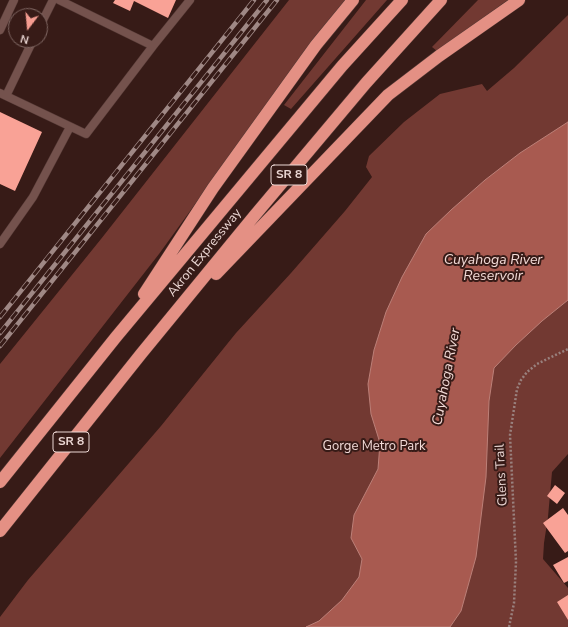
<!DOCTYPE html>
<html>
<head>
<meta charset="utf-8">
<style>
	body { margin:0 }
	#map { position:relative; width:568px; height:627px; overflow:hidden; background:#371b17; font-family:"Nunito Sans",sans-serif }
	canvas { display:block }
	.north { position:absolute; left:8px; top:8px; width:40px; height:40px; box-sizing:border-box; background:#371b17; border:1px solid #7f6763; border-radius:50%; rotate:196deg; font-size:11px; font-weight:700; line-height:16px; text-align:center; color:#ecd8d5 }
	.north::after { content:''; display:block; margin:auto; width:14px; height:18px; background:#f59c90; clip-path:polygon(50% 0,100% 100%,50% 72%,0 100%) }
</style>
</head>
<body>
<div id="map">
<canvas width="568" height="627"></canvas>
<div class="north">N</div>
</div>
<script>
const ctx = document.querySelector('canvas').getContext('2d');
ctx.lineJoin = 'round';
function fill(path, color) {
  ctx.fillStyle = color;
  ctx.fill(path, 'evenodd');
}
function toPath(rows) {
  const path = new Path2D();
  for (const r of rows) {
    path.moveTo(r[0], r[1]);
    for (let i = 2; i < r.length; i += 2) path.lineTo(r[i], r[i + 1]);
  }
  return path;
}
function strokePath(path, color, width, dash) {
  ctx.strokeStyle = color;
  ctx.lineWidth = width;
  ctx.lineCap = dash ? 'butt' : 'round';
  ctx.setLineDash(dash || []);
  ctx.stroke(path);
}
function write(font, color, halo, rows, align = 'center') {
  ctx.font = font + ' "Nunito Sans",sans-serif';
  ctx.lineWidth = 4;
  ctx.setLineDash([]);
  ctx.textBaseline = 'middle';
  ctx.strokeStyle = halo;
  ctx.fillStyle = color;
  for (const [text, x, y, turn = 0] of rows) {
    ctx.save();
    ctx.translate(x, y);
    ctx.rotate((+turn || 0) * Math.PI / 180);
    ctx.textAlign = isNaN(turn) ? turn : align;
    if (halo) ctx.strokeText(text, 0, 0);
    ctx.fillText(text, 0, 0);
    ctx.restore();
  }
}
fill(toPath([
	[289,0,348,0,274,95,159,254,0,458,0,364,101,239],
	[366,0,387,0,291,109,284,105],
	[478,0,508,0,437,51,432,47],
	[568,15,568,454,552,472,548,517,544,543,543,559,568,588,568,627,0,627,0,617,28,580,161,426,236,333,291,273,345,211,372,177,366,167,369,156,404,122,440,94,482,84,487,91,514,68]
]), '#723932');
const water = toPath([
	[568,122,568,300,542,321,516,345,494,368,489,401,486,477,476,557,461,611,450,627,306,627,319,621,342,600,359,577,362,559,351,538,354,515,378,469,380,443,371,414,368,384,374,350,386,312,402,277,426,234,451,210,485,180,520,153,568,122]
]);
fill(water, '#a85a50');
strokePath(water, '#bc8078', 1);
fill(toPath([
	[115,0,176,0,168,18,134,1,130,11,113,3],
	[0,112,42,132,15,191,0,184],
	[555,485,565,493,557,504,547,496],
	[563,508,568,515,568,551,565,553,543,523],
	[568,557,568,581,564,583,553,565],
	[568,595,568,620,557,602]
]), '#f9a296');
const service = toPath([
	[59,0,153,46,190,0],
	[40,26,53,0],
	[0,30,14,0],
	[0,93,86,134,153,46],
	[6,96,33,40],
	[0,244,33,197,70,127]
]);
const motorway = toPath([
	[216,274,388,95,439,56,519,0],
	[144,294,213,188,316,45,353,0],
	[0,482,116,337,342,66,402,0],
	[0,531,141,354,255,215,366,83,441,0]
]);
strokePath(service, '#543935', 9);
strokePath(motorway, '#543935', 13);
strokePath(toPath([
	[509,627,514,603,516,562,510,435,517,389,521,380,527,372,537,364,568,349]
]), '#99817e', 2.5, [2, 2]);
strokePath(service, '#74524d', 8);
strokePath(motorway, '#e49084', 12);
const rail = toPath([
	[0,317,254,0],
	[0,333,267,0],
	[0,346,277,0]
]);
strokePath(rail, '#9f8885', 4.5);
strokePath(rail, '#371b17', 3, [9]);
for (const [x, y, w] of [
	[289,175,36],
	[71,442,36]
]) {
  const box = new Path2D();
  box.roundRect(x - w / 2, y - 10, w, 20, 3);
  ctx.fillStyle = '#371b17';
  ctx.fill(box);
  strokePath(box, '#ecd8d5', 1);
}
write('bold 12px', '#ecd8d5', null, [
	["SR 8",289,175],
	["SR 8",71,442]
]);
write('13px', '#ecd8d5', '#371b17', [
	["Akron Expressway",205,253,-51],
	["Glens Trail",502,475,-93]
]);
write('13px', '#f3dbd8', '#371b17', [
	["Gorge Metro Park",374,447]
]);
write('italic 14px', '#f2dad6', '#371b17', [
	["Cuyahoga River",493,261],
	["Reservoir",493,277],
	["Cuyahoga River",447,377,-79]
]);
</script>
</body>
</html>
